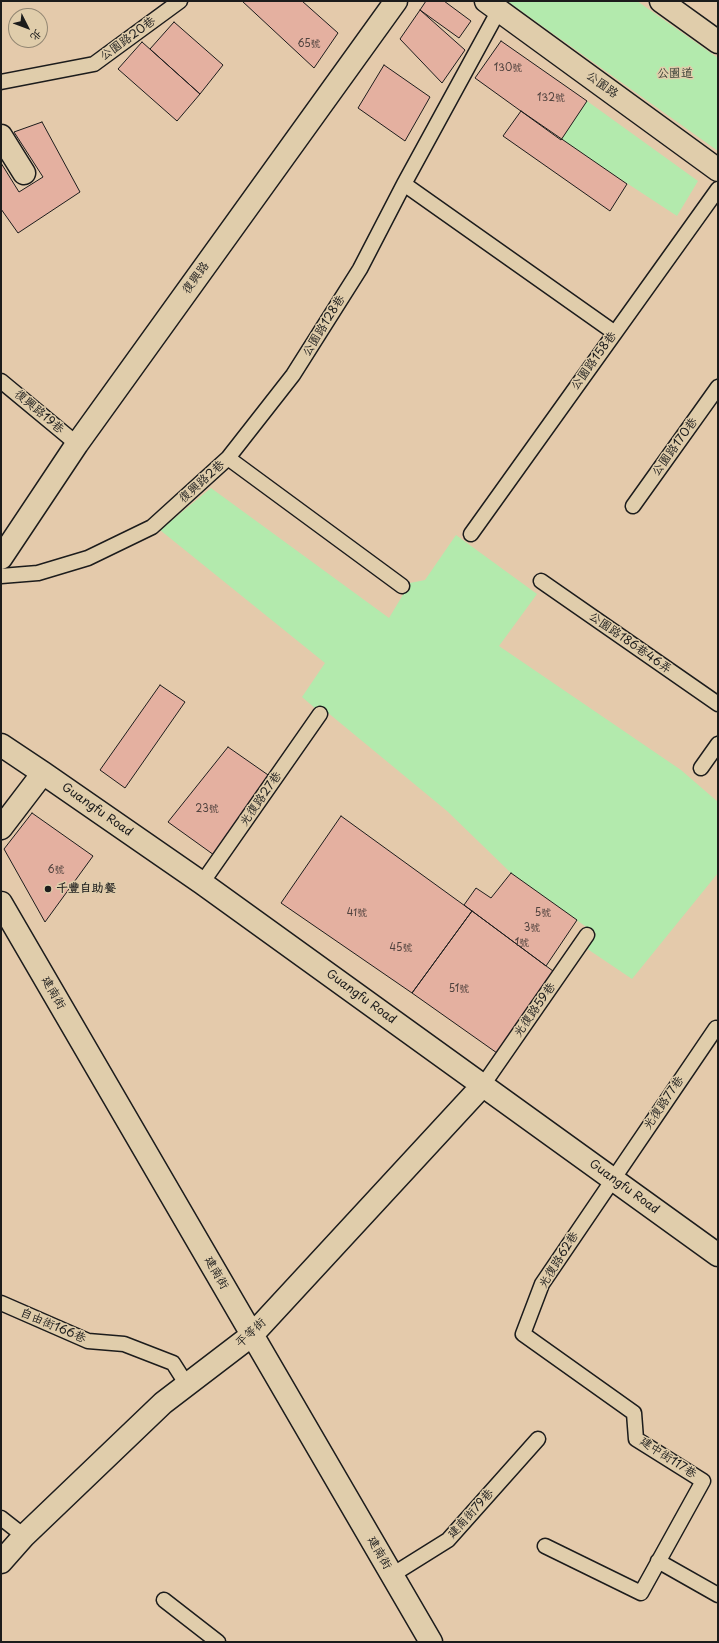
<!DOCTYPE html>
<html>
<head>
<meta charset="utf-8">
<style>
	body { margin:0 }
	#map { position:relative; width:719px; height:1643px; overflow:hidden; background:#e4caab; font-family:"Playpen Sans","LXGW WenKai TC",sans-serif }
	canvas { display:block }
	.frame { position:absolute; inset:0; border:2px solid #1c1c1c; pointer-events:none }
	.north { position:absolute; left:8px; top:8px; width:40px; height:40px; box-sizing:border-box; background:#e0cdab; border:1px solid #928672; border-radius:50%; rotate:132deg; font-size:11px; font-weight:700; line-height:16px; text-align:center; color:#1c1c1c }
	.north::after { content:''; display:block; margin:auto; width:14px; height:18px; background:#1c1c1c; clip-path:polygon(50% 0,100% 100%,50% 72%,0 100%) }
</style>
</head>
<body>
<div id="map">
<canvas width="719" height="1643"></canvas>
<div class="frame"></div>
<div class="north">北</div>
</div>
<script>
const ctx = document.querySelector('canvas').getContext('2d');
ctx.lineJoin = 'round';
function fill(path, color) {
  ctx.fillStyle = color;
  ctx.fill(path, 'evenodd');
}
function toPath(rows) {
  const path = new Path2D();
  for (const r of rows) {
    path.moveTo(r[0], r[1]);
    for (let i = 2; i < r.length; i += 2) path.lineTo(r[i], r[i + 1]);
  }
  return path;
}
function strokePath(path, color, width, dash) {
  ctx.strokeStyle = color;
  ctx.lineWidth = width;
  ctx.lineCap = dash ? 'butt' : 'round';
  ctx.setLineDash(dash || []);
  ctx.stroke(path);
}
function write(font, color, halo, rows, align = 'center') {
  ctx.font = font + ' "Playpen Sans","LXGW WenKai TC",sans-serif';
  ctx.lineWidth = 3;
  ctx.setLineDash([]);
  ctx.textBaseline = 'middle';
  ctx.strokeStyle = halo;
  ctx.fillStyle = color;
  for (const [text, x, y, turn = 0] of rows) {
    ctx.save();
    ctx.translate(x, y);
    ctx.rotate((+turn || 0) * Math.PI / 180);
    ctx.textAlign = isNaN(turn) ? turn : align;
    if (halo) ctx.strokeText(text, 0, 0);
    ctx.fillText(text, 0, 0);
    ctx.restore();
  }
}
fill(toPath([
	[507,1,637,1,718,58,718,151],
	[587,101,698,181,677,216,561,140],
	[211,488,389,618,410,583,425,580,456,535,537,594,499,646,681,770,718,802,718,873,632,979,586,948,596,934,511,873,447,811,327,712,316,709,302,697,325,663,160,530]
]), '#b3eaad');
const building = toPath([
	[242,1,302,1,338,33,314,68,242,1],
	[426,1,444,1,471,21,459,38,420,10,426,1],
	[420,10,465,50,442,83,400,39,420,10],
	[174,22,223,65,200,94,150,49,174,22],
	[501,41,587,101,561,140,475,78,501,41],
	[142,42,200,94,177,121,118,69,142,42],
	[384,65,430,97,405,141,358,108,384,65],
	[521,111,627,184,610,211,503,136,521,111],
	[42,122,80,192,18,233,1,209,1,163,19,192,43,177,14,132,42,122],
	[160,685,185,702,125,788,100,770,160,685],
	[228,747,271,777,214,855,168,822,228,747],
	[32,813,93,856,45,922,4,849,32,813],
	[341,816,472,911,412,993,281,903,341,816],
	[511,873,577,920,546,966,464,905,476,888,491,898,511,873],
	[472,911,557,974,497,1053,412,993,472,911]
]);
fill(building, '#e4b0a0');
strokePath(building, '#1c1c1c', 1);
const lane = toPath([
	[1,82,94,64,180,1],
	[404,184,615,333],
	[1,381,77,444],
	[228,458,402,586],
	[633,506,718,387],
	[471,534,718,189],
	[1,576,38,573,88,558,152,527,228,458,293,375,360,269,404,184,499,10],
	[541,581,718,704],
	[701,768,718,744],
	[202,883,320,714],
	[483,1085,587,935],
	[1,1303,88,1341,124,1344,173,1363,187,1385],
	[1,1518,24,1536],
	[545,1546,641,1593,703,1481,636,1439,634,1413,523,1334,542,1284,716,1028],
	[658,1561,718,1595],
	[392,1575,448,1540,538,1439],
	[164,1600,218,1642]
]);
const street = toPath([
	[486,1,718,170],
	[661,1,718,42],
	[1,136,24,173],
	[1,558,77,444,396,1],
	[1,745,43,773,202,883,718,1255],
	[1,828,43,773],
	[1,903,431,1642],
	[1,1562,24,1536,163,1403,252,1335,483,1085]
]);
strokePath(lane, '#1c1c1c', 17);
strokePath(street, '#1c1c1c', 25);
strokePath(lane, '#e0cdab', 14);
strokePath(street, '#e0cdab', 22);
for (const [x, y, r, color] of [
	[48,889,4,"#1c1c1c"]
]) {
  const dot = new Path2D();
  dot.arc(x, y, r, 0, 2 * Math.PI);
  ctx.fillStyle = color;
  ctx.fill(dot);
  strokePath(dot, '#e0cdab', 1.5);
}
write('10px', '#4e413d', null, [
	["65號",309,44],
	["130號",508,68],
	["132號",551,98],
	["23號",207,809],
	["6號",56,870],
	["41號",357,913],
	["5號",543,913],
	["3號",532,928],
	["1號",522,943],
	["45號",401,948],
	["51號",459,989]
]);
write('12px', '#1c1c1c', '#e0cdab', [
	["公園路20巷",128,39,-36],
	["公園路",602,85,36],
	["復興路",196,278,-54],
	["公園路128巷",324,326,-58],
	["公園路158巷",594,361,-54],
	["復興路19巷",39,412,40],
	["公園路170巷",675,447,-54],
	["復興路2巷",202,482,-42],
	["公園路186巷46弄",630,643,35],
	["光復路27巷",261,799,-55],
	["Guangfu Road",97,810,35],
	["建南街",53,993,60],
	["Guangfu Road",361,997,36],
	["光復路59巷",535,1010,-55],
	["光復路77巷",664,1103,-56],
	["Guangfu Road",624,1187,36],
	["光復路62巷",559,1260,-58],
	["建南街",216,1273,60],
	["自由街166巷",53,1326,23],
	["平等街",251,1333,-43],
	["建中街117巷",668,1458,33],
	["建南街79巷",471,1514,-48],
	["建南街",379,1553,60]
]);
write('12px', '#333b32', '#e0cdab', [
	["公園道",675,74]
]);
write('bold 12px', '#1c1c1c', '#e0cdab', [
	["千豐自助餐",56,889]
], 'left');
</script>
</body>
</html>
